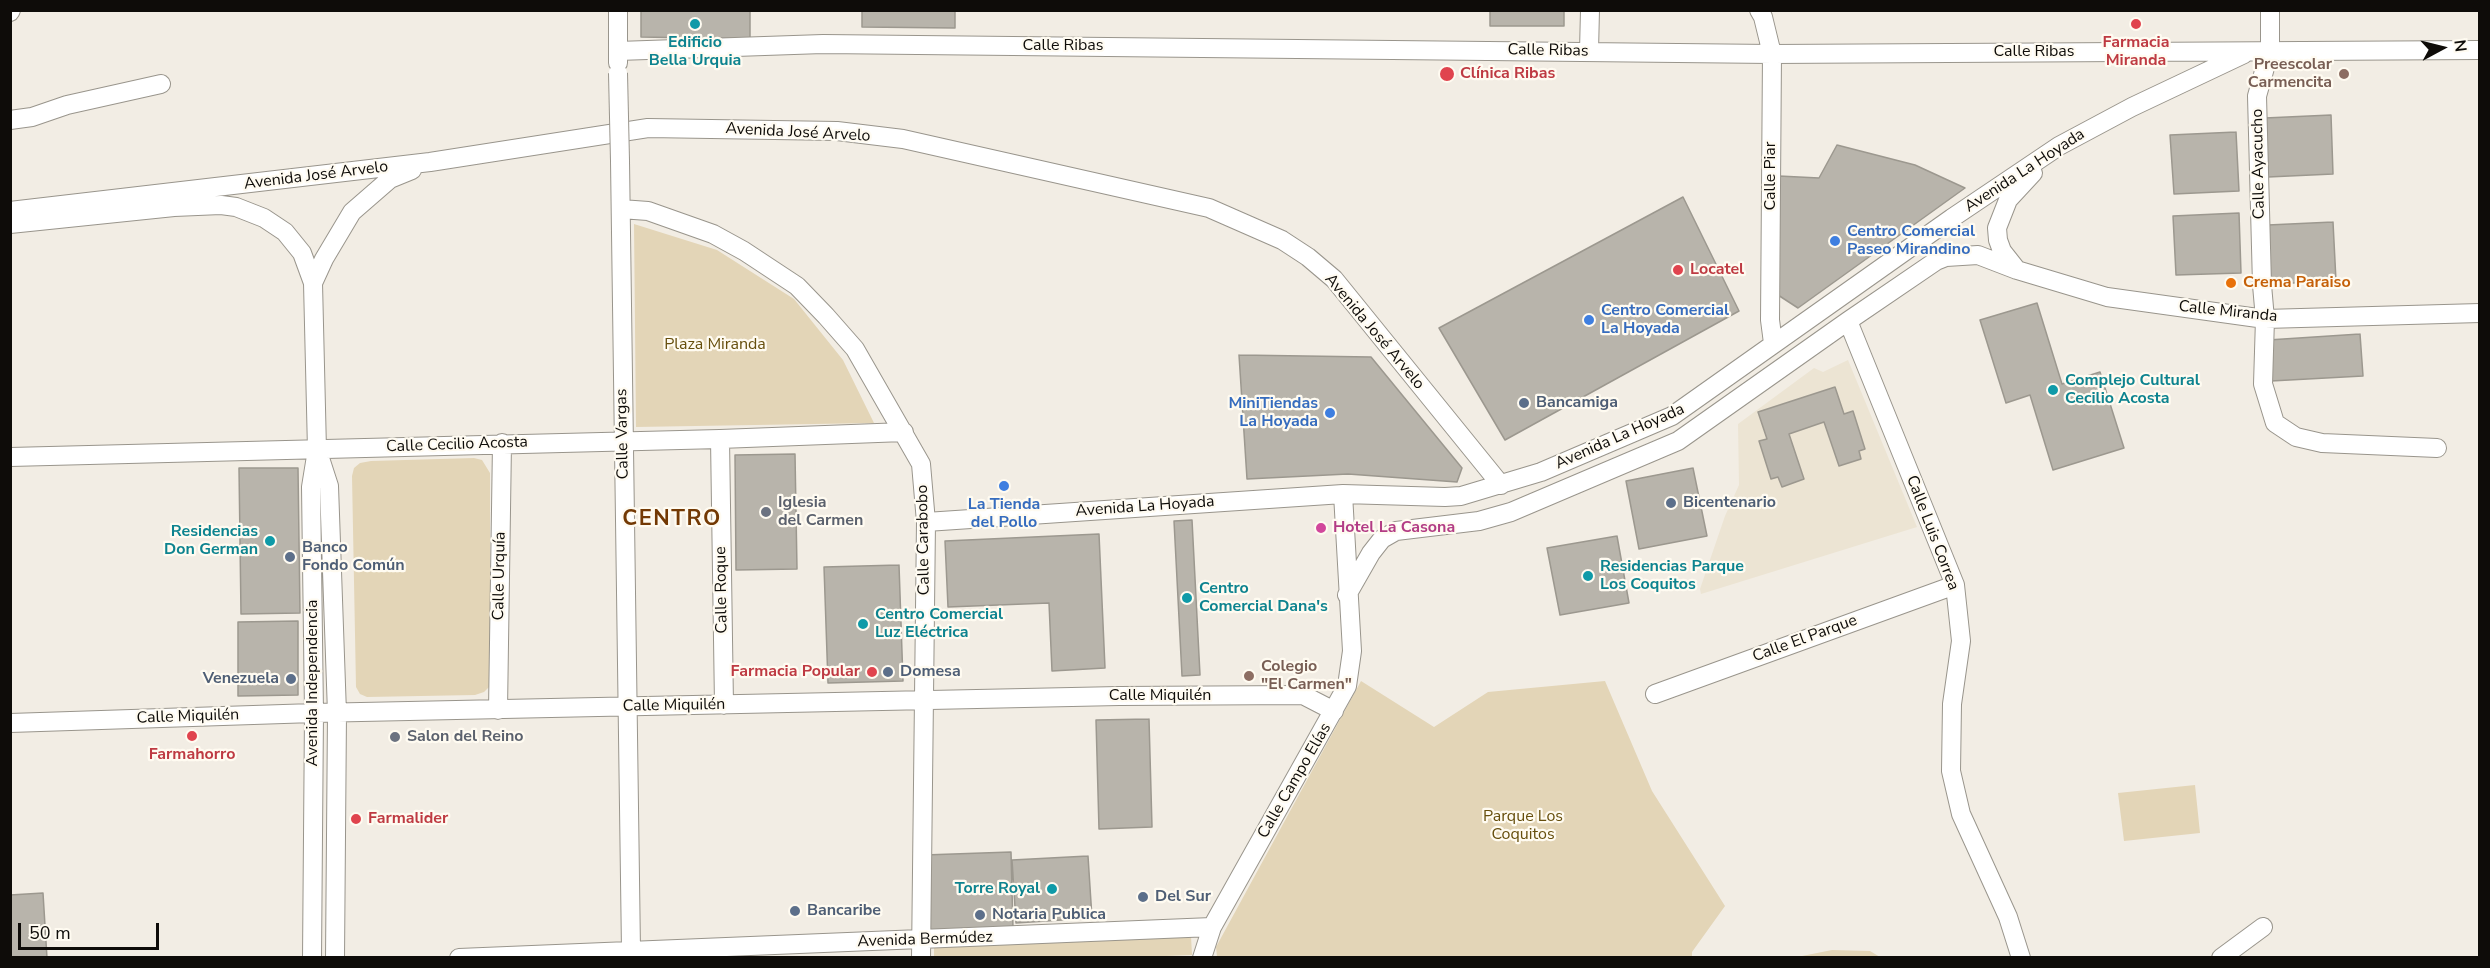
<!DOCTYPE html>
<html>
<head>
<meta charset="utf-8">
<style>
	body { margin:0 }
	#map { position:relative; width:2490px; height:968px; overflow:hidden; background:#f2ede4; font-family:"Nunito Sans",sans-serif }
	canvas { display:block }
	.frame { position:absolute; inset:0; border:12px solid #0e0c09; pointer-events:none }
	.north { position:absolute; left:2412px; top:18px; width:60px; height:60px; -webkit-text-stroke:4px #fffbf1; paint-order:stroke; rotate:83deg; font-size:16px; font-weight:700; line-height:24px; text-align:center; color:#0e0c09 }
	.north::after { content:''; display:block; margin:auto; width:21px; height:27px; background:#0e0c09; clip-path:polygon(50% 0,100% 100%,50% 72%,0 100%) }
	.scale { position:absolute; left:18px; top:923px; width:141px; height:27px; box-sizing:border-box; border:3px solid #0e0c09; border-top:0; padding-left:8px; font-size:18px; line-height:21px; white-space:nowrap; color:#0e0c09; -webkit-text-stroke:4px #fffbf1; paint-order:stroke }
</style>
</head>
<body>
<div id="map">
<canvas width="2490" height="968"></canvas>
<div class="frame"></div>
<div class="north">N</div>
<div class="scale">50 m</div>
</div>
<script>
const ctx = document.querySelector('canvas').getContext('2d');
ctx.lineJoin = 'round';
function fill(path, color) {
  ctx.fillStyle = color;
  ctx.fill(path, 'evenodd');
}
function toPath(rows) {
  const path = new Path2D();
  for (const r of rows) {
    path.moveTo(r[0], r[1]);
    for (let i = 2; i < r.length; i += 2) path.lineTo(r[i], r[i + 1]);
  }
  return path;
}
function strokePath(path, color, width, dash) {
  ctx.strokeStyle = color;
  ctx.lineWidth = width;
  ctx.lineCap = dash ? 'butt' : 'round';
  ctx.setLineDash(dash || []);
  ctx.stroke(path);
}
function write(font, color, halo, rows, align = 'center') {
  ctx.font = font + ' "Nunito Sans",sans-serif';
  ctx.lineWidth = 4.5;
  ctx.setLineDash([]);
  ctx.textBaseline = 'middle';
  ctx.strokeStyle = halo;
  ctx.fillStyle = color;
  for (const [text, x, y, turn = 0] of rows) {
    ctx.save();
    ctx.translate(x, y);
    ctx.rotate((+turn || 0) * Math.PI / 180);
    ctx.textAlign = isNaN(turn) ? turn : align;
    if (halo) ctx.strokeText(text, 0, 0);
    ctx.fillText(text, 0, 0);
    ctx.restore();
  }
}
fill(toPath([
	[1848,360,1917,527,1701,594,1700,589,1725,516,1739,485,1738,424,1814,368,1823,372]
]), '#ece4d3');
fill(toPath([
	[634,224,717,250,794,299,843,360,874,423,636,427],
	[474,458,482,460,490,473,490,686,484,692,475,695,367,697,360,694,356,687,352,476,354,468,360,463,371,461],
	[1361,681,1434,727,1488,692,1605,681,1652,791,1725,906,1692,952,1692,957,1217,957,1216,947],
	[2195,785,2200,833,2124,841,2118,793],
	[1191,936,1192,955,1116,958,934,958,934,946],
	[1832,950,1870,951,1880,957,1797,957]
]), '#e3d5b7');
const building = toPath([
	[641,10,750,10,750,39,641,37,641,10],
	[862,10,955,10,955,28,862,27,862,10],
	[1490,10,1564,10,1564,26,1490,26,1490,10],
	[2331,115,2333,174,2268,177,2265,118,2331,115],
	[2236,132,2239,191,2174,194,2170,135,2236,132],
	[1837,145,1915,165,1965,188,1798,308,1778,295,1779,176,1819,178,1837,145],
	[1683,197,1739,311,1505,440,1439,328,1683,197],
	[2239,213,2241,273,2176,275,2173,216,2239,213],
	[2333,222,2336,281,2271,284,2268,225,2333,222],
	[2037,303,2062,384,2100,372,2124,448,2053,470,2030,395,2006,403,1980,320,2037,303],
	[2360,334,2363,376,2271,381,2268,340,2360,334],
	[1239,355,1371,357,1462,468,1457,482,1348,474,1247,479,1239,355],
	[1835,387,1844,414,1853,411,1865,449,1859,451,1861,459,1839,466,1824,422,1789,434,1804,479,1782,487,1778,477,1771,479,1759,441,1767,439,1758,412,1835,387],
	[795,454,797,569,736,570,735,455,795,454],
	[239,468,298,468,300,613,241,614,239,468],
	[1693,468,1707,536,1639,549,1626,481,1693,468],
	[1192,520,1200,675,1182,676,1174,521,1192,520],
	[1099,534,1105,668,1052,671,1049,603,948,607,945,541,1099,534],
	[1617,536,1629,603,1560,615,1547,548,1617,536],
	[899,565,903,681,828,683,824,567,899,565],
	[298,621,298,695,238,696,238,622,298,621],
	[1149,719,1152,827,1099,829,1096,720,1149,719],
	[1011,852,1013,928,926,931,924,855,1011,852],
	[1088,856,1092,918,1016,923,1012,860,1088,856],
	[43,893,47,958,10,958,10,895,43,893]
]);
fill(building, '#b8b4ab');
strokePath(building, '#9c988f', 1.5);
const minor = toPath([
	[618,10,618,63],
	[1759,10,1763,17,1772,54,1770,320,1773,343],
	[2270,10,2270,50,2257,96,2262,285,2265,319,2263,384,2275,423,2296,437,2322,443,2437,448],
	[10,12,11,10],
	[618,51,823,44,1772,54,2480,50],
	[1589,51,1590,10],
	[10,120,32,117,67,105,161,84],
	[620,161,631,950],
	[621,209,648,211,713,234,744,251,797,286,826,316,855,349,921,464,926,522,921,958],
	[10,211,430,162,648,128,837,131,903,139,1209,208,1282,240,1308,257,1334,279,1501,485],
	[10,224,174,207,221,205,236,207,264,218,285,232,302,253,313,283],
	[2017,270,2002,251,1998,240,1997,228,2008,200,2033,173],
	[1848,321,1955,585,1961,641,1952,704,1951,771,1961,814,2008,917,2021,958],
	[720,439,724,705],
	[318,452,329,486,337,713,335,958],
	[10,457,720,439,904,432],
	[926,522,1343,494,1445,497,1461,496,1541,472,1672,416,1952,218,2059,146,2132,107,2244,54],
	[1347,595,1371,553,1382,539,1396,531,1479,521,1511,512,1678,441,1848,321,1936,261,1946,257,1978,255,2017,270,2107,297,2265,319,2480,313],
	[1655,694,1955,585],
	[498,710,502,443],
	[10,723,314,713,1119,696,1303,695,1334,711],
	[312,958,314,713,311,487,317,450,313,283,324,259,352,212,390,179,412,170],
	[459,958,1212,927],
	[1202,958,1212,927,1347,686,1352,651,1343,494],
	[2221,958,2263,927]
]);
strokePath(minor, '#99958c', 20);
strokePath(minor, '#fff', 18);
const minorBridge = toPath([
	[618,73,620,161]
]);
strokePath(minorBridge, '#99958c', 20, []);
strokePath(minorBridge, '#fff', 18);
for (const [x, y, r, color] of [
	[695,24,6,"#0f9aa8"],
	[2136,24,6,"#e0444e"],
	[1447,74,8,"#e0444e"],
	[2344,74,6,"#8d6e63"],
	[1835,241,6,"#3f7fe0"],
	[1678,270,6,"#e0444e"],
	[2231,283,6,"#e8710a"],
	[1589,320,6,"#3f7fe0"],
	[2053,390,6,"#0f9aa8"],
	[1524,403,6,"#5c6f8a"],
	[1330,413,6,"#3f7fe0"],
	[1004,486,6,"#3f7fe0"],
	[1671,503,6,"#5c6f8a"],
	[766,512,6,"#6b7280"],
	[1321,528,6,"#d1479c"],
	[270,541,6,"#0f9aa8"],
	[290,557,6,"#5c6f8a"],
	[1588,576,6,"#0f9aa8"],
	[1187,598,6,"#0f9aa8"],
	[863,624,6,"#0f9aa8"],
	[872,672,6,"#e0444e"],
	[888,672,6,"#5c6f8a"],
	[1249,676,6,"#8d6e63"],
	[291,679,6,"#5c6f8a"],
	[192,736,6,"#e0444e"],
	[395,737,6,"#6b7280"],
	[356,819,6,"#e0444e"],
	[1052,889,6,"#0f9aa8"],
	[1143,897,6,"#5c6f8a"],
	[795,911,6,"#5c6f8a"],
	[980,915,6,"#5c6f8a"]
]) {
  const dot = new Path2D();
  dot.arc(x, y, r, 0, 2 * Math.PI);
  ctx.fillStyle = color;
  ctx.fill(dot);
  strokePath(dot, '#fffbf1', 2);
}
write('bold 16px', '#0d838f', '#fffbf1', [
	["Edificio",695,43,"center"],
	["Bella Urquia",695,61,"center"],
	["Complejo Cultural",2065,381],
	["Cecilio Acosta",2065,399],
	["Residencias",258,532,"right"],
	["Don German",258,550,"right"],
	["Residencias Parque",1600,567],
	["Los Coquitos",1600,585],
	["Centro",1199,589],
	["Comercial Dana's",1199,607],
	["Centro Comercial",875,615],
	["Luz Eléctrica",875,633],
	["Torre Royal",1040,889,"right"]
], 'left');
write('bold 16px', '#be3a42', '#fffbf1', [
	["Farmacia",2136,43,"center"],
	["Miranda",2136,61,"center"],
	["Clínica Ribas",1460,74],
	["Locatel",1690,270],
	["Farmacia Popular",860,672,"right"],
	["Farmahorro",192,755,"center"],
	["Farmalider",368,819]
], 'left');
write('16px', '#0e0c09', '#fffbf1', [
	["Calle Ribas",1063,46],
	["Calle Ribas",1548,51,1],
	["Calle Ribas",2034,52],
	["Avenida José Arvelo",798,133,3],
	["Calle Ayacucho",2259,164,-91],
	["Avenida La Hoyada",2025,171,-33],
	["Avenida José Arvelo",316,176,-7],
	["Calle Piar",1771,176,-90],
	["Calle Miranda",2228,312,6],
	["Avenida José Arvelo",1374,332,50],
	["Calle Vargas",623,434,-91],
	["Avenida La Hoyada",1620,437,-24],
	["Calle Cecilio Acosta",457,445,-2],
	["Avenida La Hoyada",1145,507,-4],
	["Calle Luis Correa",1932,533,69],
	["Calle Carabobo",924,540,-91],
	["Calle Urquía",500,576,-89],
	["Calle Roque",722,590,-91],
	["Calle El Parque",1805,639,-20],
	["Avenida Independencia",313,683,-90],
	["Calle Miquilén",1160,696],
	["Calle Miquilén",674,706,-1],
	["Calle Miquilén",188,717,-2],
	["Calle Campo Elías",1295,781,-60],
	["Avenida Bermúdez",925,940,-2]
]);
write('bold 16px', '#785e54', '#fffbf1', [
	["Preescolar",2332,65],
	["Carmencita",2332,83],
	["Colegio",1261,667,"left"],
	["\"El Carmen\"",1261,685,"left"]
], 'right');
write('bold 16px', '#366cbe', '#fffbf1', [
	["Centro Comercial",1847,232],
	["Paseo Mirandino",1847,250],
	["Centro Comercial",1601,311],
	["La Hoyada",1601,329],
	["MiniTiendas",1318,404,"right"],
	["La Hoyada",1318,422,"right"],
	["La Tienda",1004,505,"center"],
	["del Pollo",1004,523,"center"]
], 'left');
write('bold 16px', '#c56008', '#fffbf1', [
	["Crema Paraiso",2243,283]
], 'left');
write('16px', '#664e0c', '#fffbf1', [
	["Plaza Miranda",715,345],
	["Parque Los",1523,817],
	["Coquitos",1523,835]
]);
write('bold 16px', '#4e5e75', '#fffbf1', [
	["Bancamiga",1536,403],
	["Bicentenario",1683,503],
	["Banco",302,548],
	["Fondo Común",302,566],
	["Domesa",900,672],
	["Venezuela",279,679,"right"],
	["Del Sur",1155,897],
	["Bancaribe",807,911],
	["Notaria Publica",992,915]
], 'left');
write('bold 16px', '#5b616d', '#fffbf1', [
	["Iglesia",778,503],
	["del Carmen",778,521],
	["Salon del Reino",407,737]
], 'left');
write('bold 16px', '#b23c85', '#fffbf1', [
	["Hotel La Casona",1333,528]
], 'left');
ctx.letterSpacing = '1.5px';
write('bold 22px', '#733904', '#fffbf1', [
	["CENTRO",672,520]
]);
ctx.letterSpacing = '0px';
</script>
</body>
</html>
